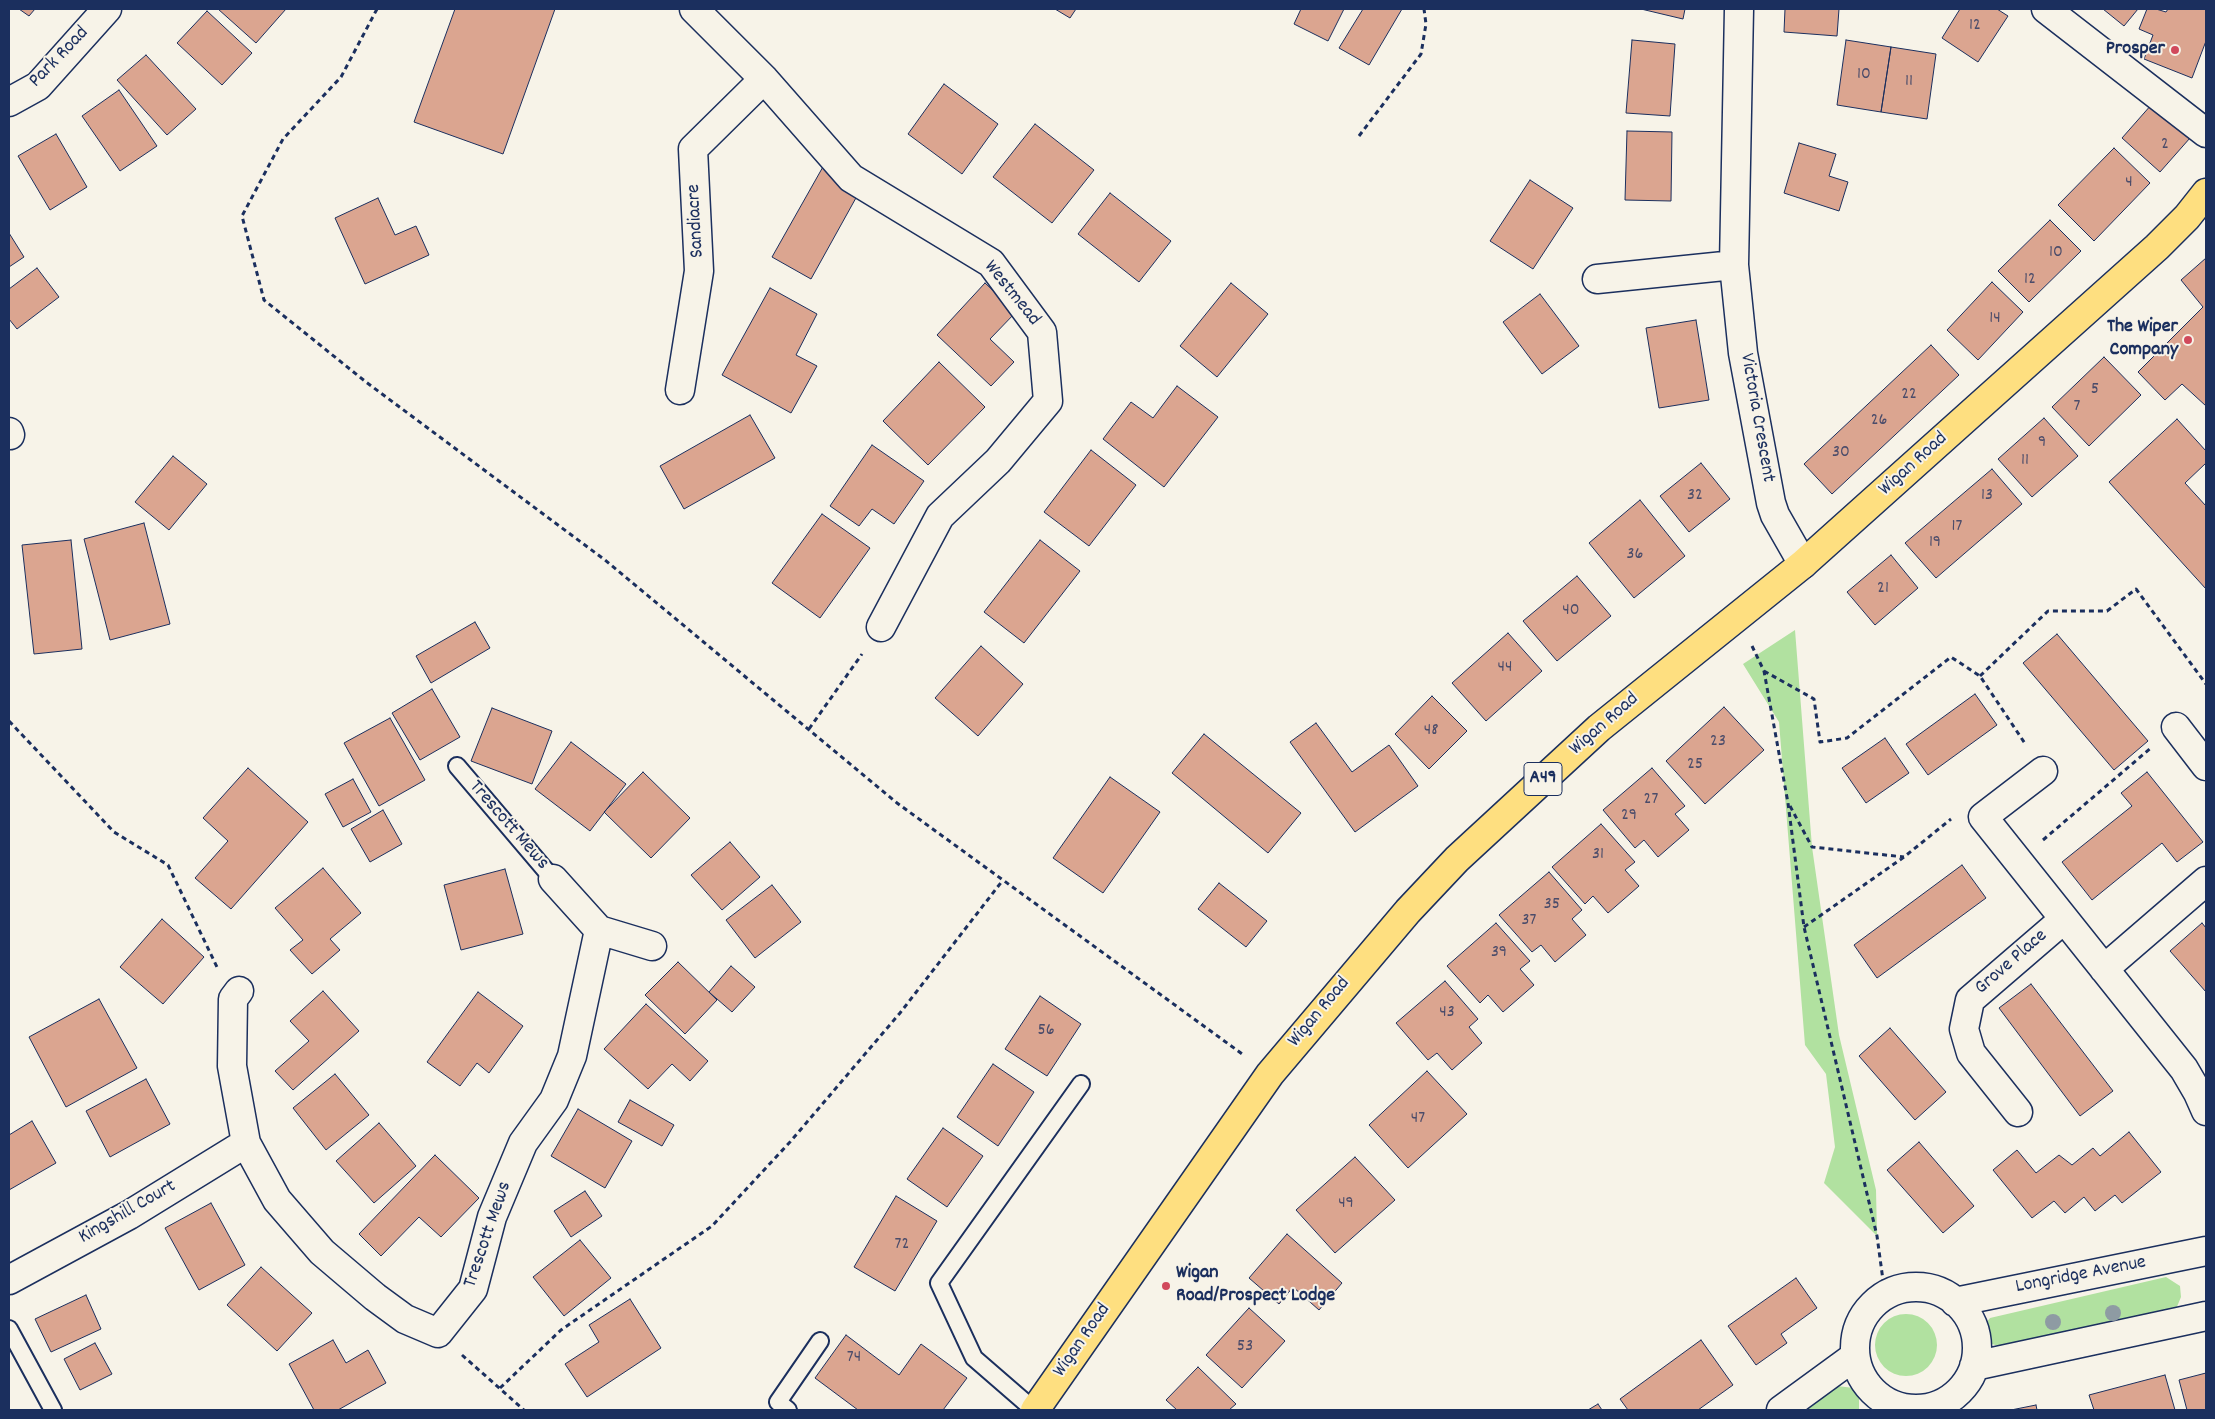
<!DOCTYPE html>
<html>
<head>
<meta charset="utf-8">
<style>
	body { margin:0 }
	#map { position:relative; width:2215px; height:1419px; overflow:hidden; background:#f7f3e8; font-family:Dekko,sans-serif }
	canvas { display:block }
	.frame { position:absolute; inset:0; border:10px solid #1b2f5e; pointer-events:none }
</style>
</head>
<body>
<div id="map">
<canvas width="2215" height="1419"></canvas>
<div class="frame"></div>
</div>
<script>
const ctx = document.querySelector('canvas').getContext('2d');
ctx.lineJoin = 'round';
function fill(path, color) {
  ctx.fillStyle = color;
  ctx.fill(path, 'evenodd');
}
function toPath(rows) {
  const path = new Path2D();
  for (const r of rows) {
    if (r.length === 3) {
      path.moveTo(r[0] + r[2], r[1]);
      path.arc(r[0], r[1], r[2], 0, 2 * Math.PI);
      continue;
    }
    path.moveTo(r[0], r[1]);
    for (let i = 2; i < r.length; i += 2) path.lineTo(r[i], r[i + 1]);
  }
  return path;
}
function strokePath(path, color, width, dash) {
  ctx.strokeStyle = color;
  ctx.lineWidth = width;
  ctx.lineCap = dash ? 'butt' : 'round';
  ctx.setLineDash(dash || []);
  ctx.stroke(path);
}
function write(font, color, halo, rows, align = 'center') {
  ctx.font = font + ' Dekko,sans-serif';
  ctx.lineWidth = 4;
  ctx.setLineDash([]);
  ctx.textBaseline = 'middle';
  ctx.strokeStyle = halo;
  ctx.fillStyle = color;
  for (const [text, x, y, turn = 0] of rows) {
    ctx.save();
    ctx.translate(x, y);
    ctx.rotate((+turn || 0) * Math.PI / 180);
    ctx.textAlign = isNaN(turn) ? turn : align;
    if (halo) ctx.strokeText(text, 0, 0);
    ctx.fillText(text, 0, 0);
    ctx.restore();
  }
}
fill(toPath([
	[1795,630,1812,847,1839,1035,1876,1190,1877,1236,1824,1183,1835,1147,1826,1074,1805,1045,1779,722,1743,664],
	[2166,1277,2180,1286,2181,1297,2176,1309,1999,1346,1988,1343,1982,1328,1990,1318],
	[1906,1345,31],
	[1837,1386,1854,1388,1859,1398,1859,1410,1805,1410]
]), '#b1e1a0');
const building = toPath([
	[19,9,35,9,29,16,19,9],
	[218,9,286,9,256,43,218,9],
	[455,9,555,9,503,154,414,122,455,9],
	[1055,9,1076,9,1070,18,1055,9],
	[1301,9,1344,9,1328,41,1294,24,1301,9],
	[1363,9,1402,9,1369,65,1339,48,1363,9],
	[1641,9,1685,9,1683,19,1641,9],
	[1785,9,1839,9,1837,36,1784,32,1785,9],
	[1960,9,1997,9,2008,16,1978,62,1942,38,1960,9],
	[2103,9,2138,9,2124,26,2103,9],
	[2147,9,2156,9,2166,12,2168,9,2206,9,2206,41,2192,78,2144,59,2153,35,2139,29,2147,9],
	[207,11,252,53,222,85,177,43,207,11],
	[1632,40,1675,44,1670,116,1626,113,1632,40],
	[1846,40,1891,47,1881,112,1837,105,1846,40],
	[1891,47,1936,54,1927,119,1881,112,1891,47],
	[146,55,196,109,167,135,117,80,146,55],
	[944,84,998,124,962,174,908,134,944,84],
	[119,90,157,146,120,171,82,116,119,90],
	[2152,104,2190,138,2160,172,2122,138,2152,104],
	[1035,124,1094,170,1052,223,993,177,1035,124],
	[1627,131,1672,132,1671,201,1625,200,1627,131],
	[56,134,87,187,50,210,18,156,56,134],
	[1799,143,1836,154,1829,176,1848,182,1839,211,1784,193,1799,143],
	[2114,148,2150,183,2094,241,2058,205,2114,148],
	[824,165,862,187,811,279,772,257,824,165],
	[1530,180,1573,208,1533,269,1490,241,1530,180],
	[1110,193,1171,241,1139,282,1078,234,1110,193],
	[378,198,395,235,416,226,429,255,365,284,335,218,378,198],
	[2050,220,2081,251,2029,302,1998,271,2050,220],
	[9,233,24,257,9,267,9,233],
	[2206,258,2206,406,2182,384,2165,400,2138,372,2203,307,2181,280,2206,258],
	[37,268,59,297,17,329,9,319,9,289,37,268],
	[1992,282,2023,312,1978,360,1947,330,1992,282],
	[985,283,1016,312,990,339,1014,362,991,386,937,335,985,283],
	[1231,283,1268,314,1217,377,1180,346,1231,283],
	[770,288,817,314,796,355,817,366,791,413,722,375,770,288],
	[1540,294,1579,346,1542,374,1503,322,1540,294],
	[1696,320,1709,400,1659,408,1646,328,1696,320],
	[1931,345,1959,375,1832,494,1804,464,1931,345],
	[2104,357,2141,395,2089,446,2052,407,2104,357],
	[939,362,985,407,928,465,883,421,939,362],
	[1177,386,1218,417,1164,487,1103,439,1131,402,1153,418,1177,386],
	[750,415,775,458,684,509,660,466,750,415],
	[2044,418,2078,456,2032,497,1998,459,2044,418],
	[2177,419,2206,451,2206,463,2185,483,2206,506,2206,589,2109,482,2177,419],
	[872,445,924,481,894,524,872,509,859,526,830,506,872,445],
	[1091,450,1136,485,1089,546,1044,512,1091,450],
	[173,456,207,484,169,530,135,502,173,456],
	[1701,463,1730,499,1689,532,1660,496,1701,463],
	[1992,469,2022,504,1936,578,1905,543,1992,469],
	[1640,500,1685,556,1634,598,1589,543,1640,500],
	[822,514,870,548,820,618,772,583,822,514],
	[144,523,170,624,110,640,84,539,144,523],
	[71,540,82,649,34,654,22,545,71,540],
	[1040,540,1080,571,1024,643,984,612,1040,540],
	[1891,555,1918,588,1875,625,1847,592,1891,555],
	[1577,576,1611,616,1557,661,1523,621,1577,576],
	[475,622,490,648,431,683,416,656,475,622],
	[1508,633,1542,671,1486,721,1452,683,1508,633],
	[2057,634,2148,741,2114,770,2023,663,2057,634],
	[981,646,1023,684,978,736,935,698,981,646],
	[432,689,460,737,420,760,392,713,432,689],
	[1975,694,1997,725,1928,775,1906,744,1975,694],
	[1432,696,1467,731,1429,769,1395,734,1432,696],
	[1724,707,1764,750,1705,804,1666,761,1724,707],
	[492,708,552,731,532,784,471,761,492,708],
	[390,718,425,780,379,806,344,743,390,718],
	[1316,723,1352,772,1389,745,1418,786,1355,832,1290,742,1316,723],
	[1204,734,1301,813,1268,853,1172,773,1204,734],
	[1885,738,1909,773,1866,803,1842,768,1885,738],
	[571,742,626,784,590,831,535,789,571,742],
	[248,768,308,822,231,909,195,878,228,841,203,818,248,768],
	[1652,768,1685,806,1675,814,1689,830,1658,857,1644,840,1635,848,1603,810,1652,768],
	[643,772,690,818,651,858,604,812,643,772],
	[2147,772,2203,842,2177,862,2162,843,2092,900,2062,862,2132,806,2121,793,2147,772],
	[1110,777,1160,812,1103,893,1053,858,1110,777],
	[353,779,371,812,343,827,325,794,353,779],
	[383,810,402,844,370,862,351,829,383,810],
	[1601,824,1635,862,1625,870,1639,886,1608,913,1593,896,1585,904,1552,867,1601,824],
	[730,842,760,877,722,910,691,875,730,842],
	[1962,865,1986,898,1877,978,1854,945,1962,865],
	[323,868,361,913,330,939,340,950,312,974,290,950,303,940,275,908,323,868],
	[505,869,523,934,461,950,444,885,505,869],
	[1549,872,1582,910,1572,919,1586,935,1555,962,1541,945,1532,952,1499,915,1549,872],
	[1219,883,1267,921,1246,947,1198,909,1219,883],
	[772,885,801,922,755,958,726,920,772,885],
	[162,919,204,957,163,1004,120,967,162,919],
	[1496,923,1530,961,1520,969,1534,985,1503,1012,1488,995,1480,1003,1447,966,1496,923],
	[2202,923,2206,928,2206,992,2170,951,2202,923],
	[678,962,717,1000,685,1034,645,995,678,962],
	[731,966,755,987,732,1012,709,992,731,966],
	[1445,981,1478,1019,1469,1027,1482,1043,1452,1070,1437,1053,1428,1060,1396,1023,1445,981],
	[2031,984,2113,1091,2080,1116,1999,1008,2031,984],
	[323,991,359,1031,293,1090,275,1071,309,1041,290,1021,323,991],
	[478,992,523,1026,489,1073,477,1063,460,1086,427,1062,478,992],
	[1040,996,1081,1024,1047,1076,1005,1049,1040,996],
	[99,999,137,1068,66,1107,29,1037,99,999],
	[646,1004,708,1061,690,1081,672,1064,648,1089,604,1049,646,1004],
	[1890,1028,1946,1092,1915,1120,1859,1056,1890,1028],
	[993,1064,1034,1092,998,1146,957,1117,993,1064],
	[1427,1071,1467,1114,1408,1168,1369,1125,1427,1071],
	[335,1074,369,1115,326,1150,293,1108,335,1074],
	[146,1079,170,1124,110,1157,86,1111,146,1079],
	[630,1100,674,1125,662,1146,618,1122,630,1100],
	[578,1109,632,1141,605,1188,551,1156,578,1109],
	[32,1121,56,1163,9,1190,9,1135,32,1121],
	[379,1123,416,1166,374,1203,336,1161,379,1123],
	[943,1128,983,1156,947,1207,907,1179,943,1128],
	[2129,1132,2161,1172,2122,1203,2115,1195,2095,1211,2084,1197,2065,1213,2054,1201,2032,1218,1993,1170,2017,1150,2036,1173,2059,1155,2072,1165,2093,1148,2100,1156,2129,1132],
	[1919,1142,1974,1206,1943,1233,1887,1170,1919,1142],
	[435,1155,479,1198,441,1237,419,1217,381,1256,359,1234,435,1155],
	[1355,1157,1395,1200,1335,1253,1296,1210,1355,1157],
	[585,1191,602,1216,571,1237,554,1211,585,1191],
	[896,1196,937,1221,895,1291,854,1267,896,1196],
	[211,1203,245,1265,199,1290,165,1228,211,1203],
	[1287,1234,1342,1283,1319,1310,1293,1287,1279,1304,1249,1278,1287,1234],
	[580,1240,611,1278,564,1316,533,1277,580,1240],
	[261,1267,312,1313,277,1351,227,1305,261,1267],
	[1796,1278,1817,1308,1781,1334,1787,1343,1756,1365,1728,1326,1796,1278],
	[86,1295,101,1329,51,1352,35,1319,86,1295],
	[630,1299,661,1348,587,1397,565,1364,599,1342,589,1325,630,1299],
	[1249,1308,1285,1341,1242,1388,1206,1355,1249,1308],
	[846,1335,899,1375,921,1344,967,1378,943,1410,858,1410,815,1378,846,1335],
	[333,1340,346,1363,368,1350,386,1383,338,1410,314,1410,289,1364,333,1340],
	[1701,1340,1733,1385,1698,1410,1628,1410,1620,1399,1701,1340],
	[95,1343,112,1374,80,1390,64,1359,95,1343],
	[1198,1367,1236,1404,1229,1410,1177,1410,1166,1400,1198,1367],
	[2206,1373,2206,1410,2187,1410,2179,1380,2206,1373],
	[2165,1375,2175,1410,2094,1410,2089,1395,2165,1375],
	[1598,1404,1602,1410,1588,1410,1598,1404],
	[2036,1405,2037,1410,2011,1410,2036,1405]
]);
fill(building, '#dba590');
strokePath(building, '#1b2f5e', 1);
const service = toPath([
	[457,766,553,879],
	[9,1329,53,1410],
	[788,1410,778,1402,820,1341],
	[1034,1410,974,1358,939,1283,1081,1084]
]);
const minor = toPath([
	[694,9,764,79,851,178,991,263,1042,332,1048,401,998,461,940,516,881,627],
	[1739,9,1734,265,1743,353,1771,503,1775,515,1803,564],
	[2046,9,2206,133],
	[9,102,38,86,107,9],
	[1597,279,1734,265],
	[680,390,699,271,693,149,764,79],
	[9,432,10,435],
	[2176,727,2206,766],
	[2043,771,1983,817,2184,1069,2198,1093,2206,1111],
	[553,879,599,930,652,946],
	[2104,969,2206,881],
	[239,991,233,999,232,1066,246,1143,277,1200,322,1252,375,1297,405,1319,438,1333,473,1289,492,1217,523,1143,554,1100,572,1056,599,930],
	[2018,1112,1971,1053,1964,1029,1970,1000,2063,920],
	[9,1280,129,1215,246,1143],
	[1916,1348,61],
	[1955,1302,2206,1251],
	[1974,1366,2206,1316],
	[1781,1410,1855,1356]
]);
const trunk = toPath([
	[1035,1410,1270,1074,1408,911,1457,859,1599,728,1803,564,2157,247,2187,217,2206,193]
]);
strokePath(service, '#1b2f5e', 20);
strokePath(minor, '#1b2f5e', 31);
strokePath(trunk, '#1b2f5e', 31);
strokePath(toPath([
	[377,9,341,77,283,139,242,216,264,300,366,382,605,560,897,803,1245,1056],
	[1359,136,1421,54,1426,24,1424,9],
	[1752,646,1764,671,1788,803,1804,927,1877,1236,1885,1295],
	[1764,671,1814,699,1820,742,1847,738,1951,657,1980,676,2026,745],
	[1980,676,2048,611,2107,611,2136,589,2206,684],
	[9,721,114,832,168,865,217,967],
	[809,729,862,654],
	[1790,806,1812,847,1904,857],
	[2043,840,2152,747],
	[1804,927,1904,857,1951,819],
	[462,1355,524,1410],
	[500,1388,561,1330,712,1226,790,1142,900,1013,1003,880]
]), '#1b2f5e', 3, [5, 4]);
strokePath(service, '#f7f3e8', 16);
strokePath(minor, '#f7f3e8', 28);
strokePath(trunk, '#fedf80', 28);
ctx.fillStyle = '#8e9ba3';
for (const [x, y] of [
	[2113,1313],
	[2053,1322]
]) {
  ctx.beginPath();
  ctx.arc(x, y, 8, 0, 2 * Math.PI);
  ctx.fill();
}
for (const [x, y, r, color] of [
	[2175,50,5,"#d1495b"],
	[2188,340,5,"#d1495b"],
	[1166,1286,5,"#d1495b"]
]) {
  const dot = new Path2D();
  dot.arc(x, y, r, 0, 2 * Math.PI);
  ctx.fillStyle = color;
  ctx.fill(dot);
  strokePath(dot, '#f7f3e8', 2);
}
write('18px', '#4b4c6a', null, [
	["12",1975,27],
	["10",1864,76],
	["11",1909,83],
	["2",2165,146],
	["4",2129,184],
	["10",2056,254],
	["12",2030,281],
	["14",1995,320],
	["5",2095,391],
	["22",1909,396],
	["7",2077,408],
	["26",1879,422],
	["9",2042,444],
	["30",1841,454],
	["11",2025,462],
	["32",1695,497],
	["13",1987,497],
	["17",1957,528],
	["19",1935,544],
	["36",1635,556],
	["21",1883,590],
	["40",1571,612],
	["44",1505,669],
	["48",1431,732],
	["23",1718,743],
	["25",1695,766],
	["27",1651,801],
	["29",1629,817],
	["31",1598,856],
	["35",1552,906],
	["37",1529,922],
	["39",1499,954],
	["43",1447,1014],
	["56",1046,1032],
	["47",1418,1120],
	["49",1346,1205],
	["72",902,1246],
	["53",1245,1348],
	["74",854,1359]
]);
for (const [x, y, w] of [
	[1543,779,38]
]) {
  const box = new Path2D();
  box.roundRect(x - w / 2, y - 16.5, w, 33, 4);
  ctx.fillStyle = '#f7f3e8';
  ctx.fill(box);
  strokePath(box, '#1b2f5e', 1);
}
write('bold 19px', '#1b2f5e', null, [
	["A49",1543,779]
]);
write('bold 20px', '#1b2f5e', '#f7f3e8', [
	["Prosper",2165,50],
	["The Wiper",2178,328],
	["Company",2178,351],
	["Wigan",1176,1274,"left"],
	["Road/Prospect Lodge",1176,1297,"left"]
], 'right');
write('20px', '#1b2f5e', '#f7f3e8', [
	["Park Road",60,58,-46],
	["Sandiacre",697,221,-93],
	["Westmead",1011,294,51],
	["Victoria Crescent",1756,418,80],
	["Wigan Road",1914,465,-42],
	["Wigan Road",1605,725,-41],
	["Trescott Mews",508,826,49],
	["Grove Place",2012,963,-41],
	["Wigan Road",1320,1013,-50],
	["Kingshill Court",128,1213,-30],
	["Trescott Mews",489,1235,-71],
	["Longridge Avenue",2081,1276,-11],
	["Wigan Road",1083,1341,-55]
]);
</script>
</body>
</html>
